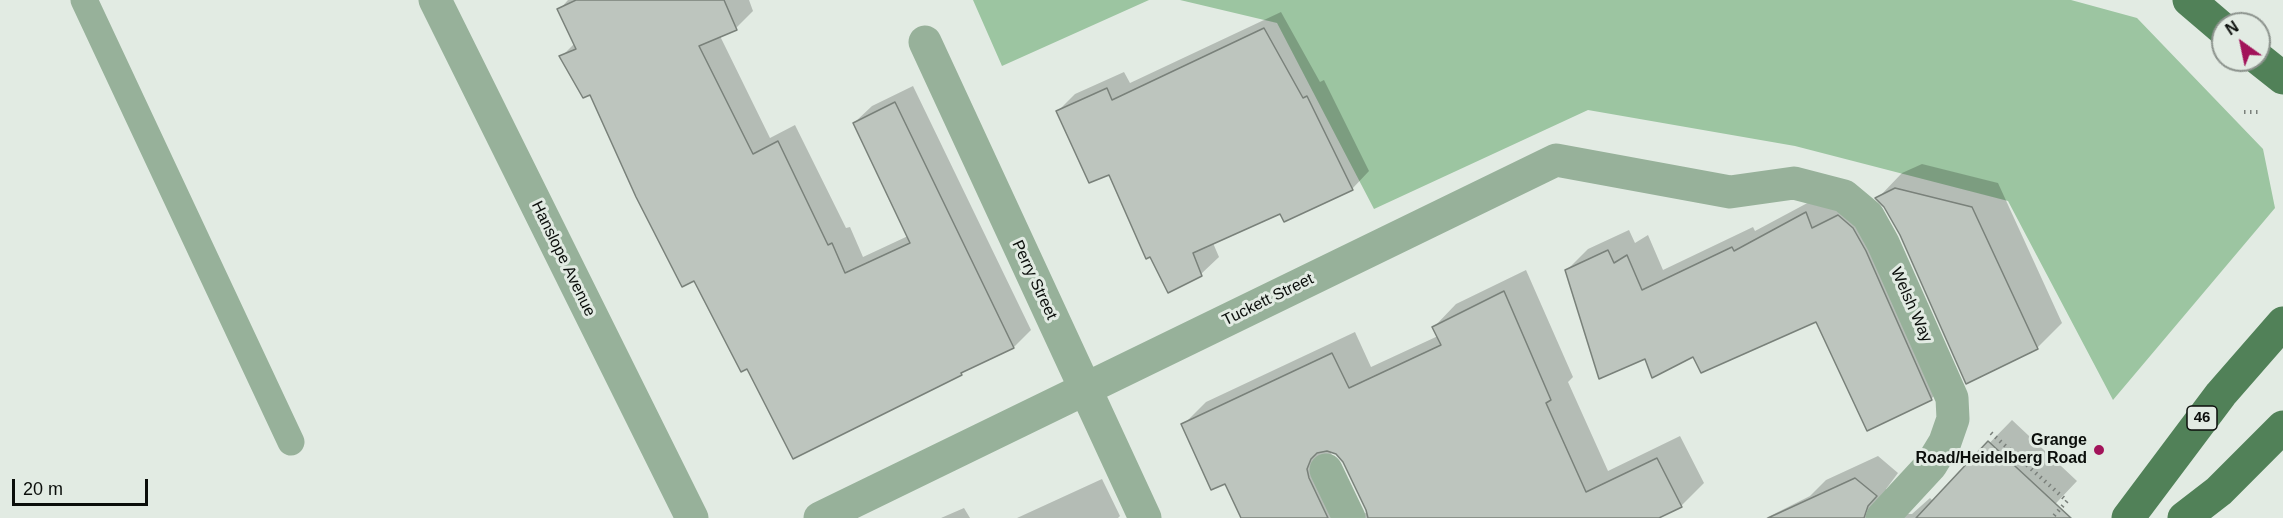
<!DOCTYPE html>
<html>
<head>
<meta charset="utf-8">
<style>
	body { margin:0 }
	#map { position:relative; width:2283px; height:518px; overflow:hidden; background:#e2ebe3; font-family:Arial,sans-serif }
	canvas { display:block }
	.north { position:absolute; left:2211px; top:12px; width:60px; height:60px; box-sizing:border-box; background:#e2ebe3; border:2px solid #8c938d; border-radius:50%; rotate:327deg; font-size:16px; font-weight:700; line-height:24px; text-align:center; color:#0b0e0b }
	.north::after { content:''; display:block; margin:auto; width:21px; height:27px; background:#a2135a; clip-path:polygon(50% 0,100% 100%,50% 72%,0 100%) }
	.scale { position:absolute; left:12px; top:479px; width:136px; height:27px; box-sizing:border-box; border:3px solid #0b0e0b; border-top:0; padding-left:8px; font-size:18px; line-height:21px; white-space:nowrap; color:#0b0e0b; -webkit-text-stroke:4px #e2ebe3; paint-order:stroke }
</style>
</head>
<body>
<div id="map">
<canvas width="2283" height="518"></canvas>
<div class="north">N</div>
<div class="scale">20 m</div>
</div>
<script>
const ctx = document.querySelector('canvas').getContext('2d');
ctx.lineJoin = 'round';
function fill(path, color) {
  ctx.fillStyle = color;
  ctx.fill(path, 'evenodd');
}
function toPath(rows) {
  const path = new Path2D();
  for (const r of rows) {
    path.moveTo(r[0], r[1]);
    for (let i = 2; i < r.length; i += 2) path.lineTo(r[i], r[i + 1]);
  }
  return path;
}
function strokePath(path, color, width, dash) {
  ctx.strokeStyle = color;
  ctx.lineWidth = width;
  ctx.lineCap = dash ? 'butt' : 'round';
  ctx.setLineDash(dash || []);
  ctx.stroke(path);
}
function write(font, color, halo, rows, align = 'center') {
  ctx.font = font + ' Arial,sans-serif';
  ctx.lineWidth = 6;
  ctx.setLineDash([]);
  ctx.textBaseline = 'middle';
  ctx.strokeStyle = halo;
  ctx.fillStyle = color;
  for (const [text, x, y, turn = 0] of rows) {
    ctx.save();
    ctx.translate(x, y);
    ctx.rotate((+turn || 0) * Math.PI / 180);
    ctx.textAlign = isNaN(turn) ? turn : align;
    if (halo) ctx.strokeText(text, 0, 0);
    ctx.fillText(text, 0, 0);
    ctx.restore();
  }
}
fill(toPath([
	[973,0,1149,0,1002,66],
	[1180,0,2071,0,2137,18,2263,149,2275,208,2113,400,2008,201,1795,146,1588,110,1374,209,1277,23]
]), '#9cc5a1');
fill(toPath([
	[568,0,749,0,753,11,736,28,720,36,770,138,795,125,846,228,850,227,863,257,908,236,854,123,872,106,913,86,1031,330,1014,347,966,369,961,374,695,279,591,93,561,57,575,43,559,10],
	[1281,12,1320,82,1324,80,1369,171,1352,189,1281,212,1213,243,1219,257,1201,274,1110,173,1058,111,1075,94,1124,72,1130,83],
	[1922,164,1998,183,2062,323,2037,348,1901,235,1886,206,1878,198,1902,173],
	[1828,192,1860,195,1952,377,1931,399,1868,429,1817,320,1694,355,1567,270,1588,249,1629,230,1635,243,1648,235,1663,270,1753,227,1755,231],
	[1526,270,1573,377,1568,382,1608,471,1680,436,1704,483,1681,506,1656,518,1243,518,1226,482,1183,425,1206,402,1355,332,1371,367,1438,336,1434,327,1456,304],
	[1330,451,1338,454,1344,461,1368,514,1360,511,1355,504],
	[2012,420,2077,481,2042,518,1766,518,1810,496,1826,480,1878,456,1898,473,1886,489,1886,501,1900,514,1912,514,1930,498,1933,501],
	[1102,479,1120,516,1118,518,1017,518],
	[964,508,970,518,941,518]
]), '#0003');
const building = toPath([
	[576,0,724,0,737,30,699,46,753,154,778,141,828,245,832,243,845,273,910,243,853,123,895,102,1014,348,961,373,962,375,793,459,747,369,741,372,694,281,682,287,636,197,590,95,583,98,559,56,576,49,557,9,576,0],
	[1264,28,1303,98,1307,96,1353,190,1284,222,1280,214,1193,253,1202,276,1168,293,1150,257,1146,259,1109,175,1089,183,1056,111,1107,88,1112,100,1264,28],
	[1895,188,1972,207,2038,349,1966,384,1900,235,1884,207,1875,198,1895,188],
	[1806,212,1812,228,1838,215,1853,228,1866,251,1932,400,1867,431,1816,322,1701,373,1693,357,1652,378,1645,359,1599,379,1565,270,1608,250,1614,263,1627,255,1642,290,1732,247,1734,251,1806,212],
	[1504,291,1551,400,1546,403,1586,492,1657,458,1682,507,1659,518,1368,518,1366,510,1343,462,1336,454,1327,451,1317,453,1311,459,1307,469,1309,478,1328,518,1241,518,1225,484,1211,490,1181,424,1332,353,1349,388,1441,345,1432,327,1504,291],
	[1988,441,2071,518,1916,518,1988,441],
	[1855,478,1877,496,1868,506,1864,518,1768,518,1855,478]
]);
fill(building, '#bdc5be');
strokePath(building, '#79817a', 1.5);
strokePath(toPath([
	[2244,112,2258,112],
	[1991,433,2067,501,2052,518]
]), '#7a807b', 4, [1.5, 4.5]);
strokePath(toPath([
	[84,0,291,442]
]), '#97b19a', 27);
strokePath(toPath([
	[435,0,692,518],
	[925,42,1145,518],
	[1326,470,1349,518],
	[820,518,1556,160,1730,192,1794,183,1844,196,1868,216,1883,243,1952,398,1953,419,1945,442,1931,465,1882,518]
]), '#97b19a', 33);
strokePath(toPath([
	[2189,0,2223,29],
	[2259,59,2283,78],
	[2128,518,2221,394,2283,323],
	[2184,518,2219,491,2283,427]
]), '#518158', 33);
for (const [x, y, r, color] of [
	[2099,450,6,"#a2135a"]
]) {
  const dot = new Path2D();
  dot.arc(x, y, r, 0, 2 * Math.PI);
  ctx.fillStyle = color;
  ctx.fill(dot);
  strokePath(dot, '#e2ebe3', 2);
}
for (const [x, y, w] of [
	[2202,418,30]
]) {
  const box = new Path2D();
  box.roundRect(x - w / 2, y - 12, w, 24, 4.5);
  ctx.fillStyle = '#e2ebe3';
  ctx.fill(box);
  strokePath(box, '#0b0e0b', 1.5);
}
write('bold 15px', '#0b0e0b', null, [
	["46",2202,418]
]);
write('16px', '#0b0e0b', '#e2ebe3', [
	["Hanslope Avenue",563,259,64],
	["Perry Street",1034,280,65],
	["Tuckett Street",1268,300,-26],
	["Welsh Way",1911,305,66]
]);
write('bold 16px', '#0b0e0b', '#e2ebe3', [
	["Grange",2087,441],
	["Road/Heidelberg Road",2087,459]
], 'right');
</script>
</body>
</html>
